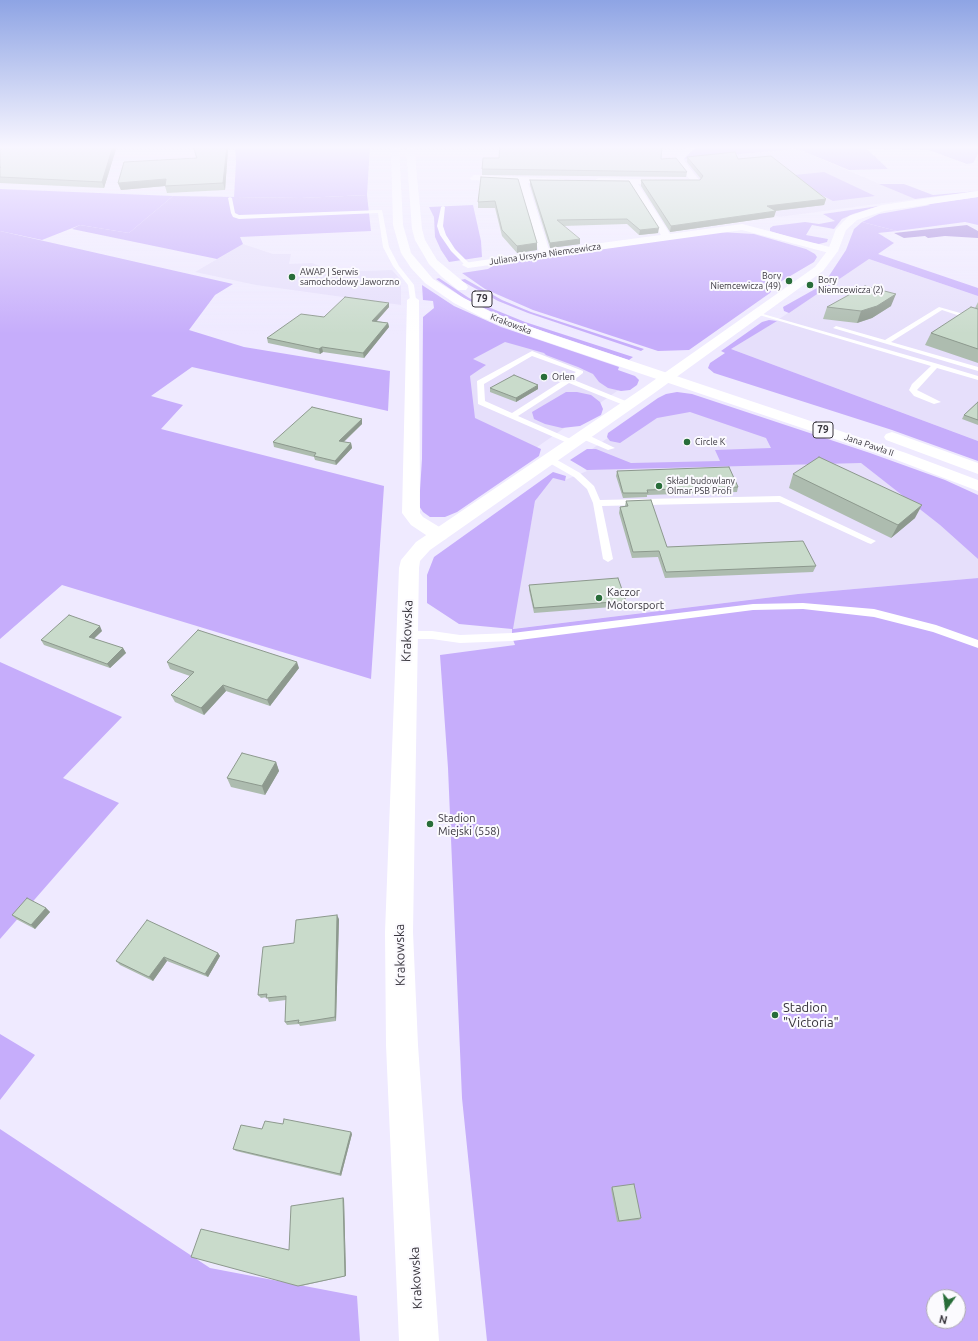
<!DOCTYPE html>
<html>
<head>
<meta charset="utf-8">
<style>
	body { margin:0 }
	#map { position:relative; width:978px; height:1341px; overflow:hidden; background:#efeaff; font-family:Ubuntu,sans-serif }
	canvas { display:block }
	.north { position:absolute; left:926px; top:1289px; width:40px; height:40px; box-sizing:border-box; background:#fbfafe; border:1px solid #adabb1; border-radius:50%; rotate:194deg; font-size:11px; font-weight:700; line-height:16px; text-align:center; color:#38353d }
	.north::after { content:''; display:block; margin:auto; width:14px; height:18px; background:#286d39; clip-path:polygon(50% 0,100% 100%,50% 72%,0 100%) }
</style>
</head>
<body>
<div id="map">
<canvas width="978" height="1341"></canvas>
<div class="north">N</div>
</div>
<script>
const ctx = document.querySelector('canvas').getContext('2d');
ctx.lineJoin = 'round';
function fill(path, color) {
  ctx.fillStyle = color;
  ctx.fill(path, 'evenodd');
}
function toPath(rows) {
  const path = new Path2D();
  for (const r of rows) {
    path.moveTo(r[0], r[1]);
    for (let i = 2; i < r.length; i += 2) path.lineTo(r[i], r[i + 1]);
  }
  return path;
}
function strokePath(path, color, width, dash) {
  ctx.strokeStyle = color;
  ctx.lineWidth = width;
  ctx.lineCap = dash ? 'butt' : 'round';
  ctx.setLineDash(dash || []);
  ctx.stroke(path);
}
function write(font, color, halo, rows, align = 'center') {
  ctx.font = font + ' Ubuntu,sans-serif';
  ctx.lineWidth = 4;
  ctx.setLineDash([]);
  ctx.textBaseline = 'middle';
  ctx.strokeStyle = halo;
  ctx.fillStyle = color;
  for (const [text, x, y, turn = 0] of rows) {
    ctx.save();
    ctx.translate(x, y);
    ctx.rotate((+turn || 0) * Math.PI / 180);
    ctx.textAlign = isNaN(turn) ? turn : align;
    if (halo) ctx.strokeText(text, 0, 0);
    ctx.fillText(text, 0, 0);
    ctx.restore();
  }
}
fill(toPath([
	[798,149,915,199,779,217,700,182,683,159],
	[243,244,273,254,291,254,289,264,312,263,335,272,392,270,401,280,401,305,256,285,195,272],
	[869,259,978,296,978,441,731,349,782,317],
	[465,323,630,382,480,487],
	[686,402,861,463,940,525,978,559,978,578,798,594,512,629,535,501,553,478,565,480,587,471,575,461,650,408]
]), '#e6dffb');
fill(toPath([
	[770,146,978,146,978,154,973,163,967,164,929,150,867,149,888,169,849,170,798,149],
	[824,172,875,196,833,201,785,176],
	[879,184,904,184,933,195,978,191,915,199],
	[367,195,371,231,240,237,243,244,217,259,72,229,80,225,129,233,173,196,301,198],
	[473,205,481,241,482,257,449,262,441,250,435,237,434,217,429,207],
	[879,206,853,214,842,219,834,229,812,225,806,235,828,239,827,242,819,244,805,242,770,231,770,228,773,226,805,222,819,224,835,221,823,214],
	[862,222,897,231,878,233,894,243,878,254,978,288,978,296,869,259,789,313,784,311,783,307,817,288,825,282,846,250,854,229],
	[0,231,233,284,215,295,189,330,244,347,390,371,388,411,192,367,151,396,183,405,161,429,384,486,371,679,62,585,0,639],
	[720,232,754,234,806,249,815,254,817,257,814,262,775,285,770,293,689,350,658,351,533,310,485,289,462,273,488,269,496,264],
	[439,278,469,298,493,309,525,322,633,357,629,360,522,324,490,311,465,299,436,279],
	[465,279,502,300,531,312,644,349,641,351,528,313,498,301,460,280],
	[422,285,454,306,501,327,619,367,618,370,635,376,639,380,637,385,630,390,621,391,608,388,599,382,593,374,578,367,546,355,544,353,505,342,473,359,486,365,470,376,475,418,541,449,539,456,457,512,445,517,430,517,423,512,419,506,422,459,423,317,434,308,433,301,423,300],
	[769,320,777,321,731,349,978,441,978,461,892,430,714,373,708,368,710,363,725,353,721,351,762,322],
	[566,392,577,392,591,395,600,402,603,409,601,415,580,426,562,428,545,424,534,419,532,412],
	[677,392,692,394,870,453,945,480,978,495,978,559,940,525,861,463,587,470,570,460,587,449,596,449,631,463,720,461,715,450,771,448,766,438,690,412,657,418,620,443,610,441,607,437,608,433,658,398,666,394],
	[553,472,566,476,565,481,553,478,535,501,513,629,798,594,978,578,978,1341,487,1341,462,1098,448,768,440,655,515,645,512,637,512,629,459,624,427,603,427,575,434,557],
	[934,1297,958,1297,958,1321,934,1321],
	[0,662,122,717,63,778,119,803,0,939],
	[0,1034,35,1055,0,1100],
	[0,1129,210,1268,357,1296,360,1341,0,1341]
]), '#c6adfb');
fill(toPath([
	[235,146,370,146,367,195,301,198,234,197,236,162],
	[708,146,770,146,798,149,683,159,694,149],
	[0,189,173,196,129,233,80,225,42,240,0,231],
	[978,197,978,225,965,222,897,231,862,222,879,214,930,205,927,204]
]), '#c6abff');
fill(toPath([
	[967,225,978,231,978,238,945,236,928,238,925,236,904,238,894,233]
]), '#a78cdd');
fill(toPath([
	[230,197,232,198,235,213,239,215,382,210,389,247,399,266,414,285,416,300,413,302,410,300,408,285,393,266,383,247,378,213,239,219,233,217,231,213,228,198,230,197],
	[443,206,445,207,443,226,446,235,455,249,470,264,470,266,466,266,451,251,440,235,437,226,441,207,443,206],
	[939,307,978,318,978,322,942,310,891,342,978,367,978,371,833,328,836,326,885,340,939,307],
	[756,312,938,364,978,376,978,380,937,368,917,390,941,402,934,404,914,396,909,390,912,384,931,366,756,314,756,312],
	[532,351,583,371,583,373,574,380,633,404,626,406,569,383,518,416,575,441,575,445,572,445,478,404,477,381,532,351],
	[532,356,576,372,512,413,485,401,484,384,532,356],
	[580,434,586,434,615,448,608,450,580,438,580,434],
	[546,457,552,457,580,473,594,486,600,500,780,496,876,541,871,544,868,543,779,502,602,506,613,559,608,562,603,559,593,503,587,489,574,477,546,461,546,457],
	[803,603,874,609,936,625,978,640,978,648,933,632,874,617,803,609,753,610,512,641,460,643,432,639,407,639,402,635,407,631,432,631,460,635,512,633,753,604,803,603]
]), '#fff');
fill(toPath([
	[687,146,696,146,684,159,684,161,701,182,699,184,693,184,676,161,677,156,687,146],
	[474,175,564,179,564,183,561,184,528,183,549,250,661,235,629,184,596,183,596,179,599,178,674,180,676,182,671,185,638,184,670,234,742,224,837,249,838,251,833,254,742,230,468,268,462,265,464,263,539,252,519,182,471,180,470,178,474,175],
	[413,296,419,300,420,513,423,517,446,531,448,535,446,539,439,541,432,539,411,525,402,513,407,300,413,296]
]), '#fff');
fill(toPath([
	[978,191,978,197,884,211,857,220,846,230,838,251,823,271,653,394,430,550,420,561,419,568,413,932,418,1045,439,1341,399,1341,386,1045,385,932,399,568,401,560,416,542,643,388,815,267,828,250,836,229,849,216,882,205,978,191]
]), '#fff');
fill(toPath([
	[391,146,399,146,403,225,411,253,433,279,462,297,491,312,545,332,906,453,978,480,978,491,894,459,535,338,483,318,454,303,425,283,411,268,401,253,393,225,391,146],
	[406,146,414,146,422,229,425,240,437,260,466,284,468,287,466,290,458,290,442,277,429,264,415,240,412,229,406,146],
	[892,432,978,463,978,474,886,440,884,437,886,434,892,432]
]), '#fff');
fill(toPath([
	[0,146,117,146,104,188,0,183],
	[193,146,228,146,228,150,225,190,167,193,165,186,121,190,118,183,196,158],
	[687,157,738,159,826,199,824,205,775,211,774,217,670,232,641,186,641,180,700,180,701,179,687,162],
	[661,159,687,172,686,177,482,175,482,169],
	[518,179,537,243,537,250,517,253,502,236,495,208,478,208,478,202],
	[530,180,629,181,658,233,639,235,627,224,563,226,580,244,550,248,530,185],
	[978,302,978,363,925,345,931,333,975,308],
	[389,303,389,307,377,321,388,323,389,327,364,358,323,352,320,354,268,343,267,338,324,317],
	[891,306,872,318,857,323,823,319,827,307],
	[490,388,538,389,516,402,490,392],
	[978,402,978,425,962,419,964,415],
	[362,419,362,424,344,442,351,443,352,448,336,465,315,460,314,457,274,447,273,442],
	[617,471,738,487,737,492,647,495,647,497,623,498,616,476],
	[793,474,915,518,891,538,789,488],
	[626,501,667,547,816,566,813,572,665,578,658,557,632,558,619,513,620,507,625,506],
	[529,585,626,601,625,606,534,613,529,590],
	[102,631,94,639,123,648,126,653,110,668,44,645,41,640],
	[167,662,299,668,270,706,226,691,204,715,175,702,171,695,190,676,170,669],
	[276,762,279,771,265,795,231,787,227,778],
	[46,908,50,912,35,929,16,919,12,915],
	[339,919,336,1021,300,1026,299,1024,287,1025,285,1022,286,1000,269,1002,267,997,261,998,258,995,294,943],
	[218,953,220,956,208,977,167,961,153,981,120,965,116,961],
	[283,1124,352,1134,341,1176,236,1151,233,1149,262,1129],
	[612,1187,641,1218,639,1220,617,1222,611,1189],
	[343,1198,344,1199,346,1276,301,1286,191,1257,289,1250]
]), '#adbcaf');
fill(toPath([
	[113,146,117,146,104,188,102,182],
	[227,146,228,146,228,150,225,190,223,183],
	[166,179,165,186,121,190,118,183],
	[826,199,824,205,765,212,767,206],
	[776,211,774,217,670,232,671,226],
	[659,228,658,233,639,235,640,230],
	[580,239,580,244,550,248,550,243],
	[537,243,537,250,517,253,517,246],
	[896,294,891,306,872,318,857,323,861,311],
	[389,303,389,307,373,325,372,321],
	[388,323,389,327,364,358,363,353],
	[322,347,323,352,320,354,319,349],
	[538,385,538,389,516,402,516,398],
	[362,419,362,424,340,445,339,441],
	[351,443,352,448,336,465,335,461],
	[922,505,915,518,891,538,898,525],
	[100,626,102,631,91,641,89,637],
	[123,648,126,653,110,668,107,664],
	[297,662,299,668,270,706,267,700],
	[223,685,226,691,204,715,201,708],
	[276,762,279,771,265,795,262,786],
	[46,908,50,912,35,929,31,925],
	[337,915,339,919,336,1021,335,1017],
	[218,953,220,956,208,977,205,974],
	[164,957,167,961,153,981,149,977],
	[351,1132,352,1134,341,1176,340,1174],
	[343,1198,344,1199,346,1276,345,1276]
]), '#8d998e');
const building = toPath([
	[0,146,113,146,102,182,0,177,0,168,1,167,0,167,0,151,2,149,0,149,0,146],
	[193,146,227,146,223,183,165,186,166,179,118,183,124,162,197,158,193,146],
	[500,146,662,146,661,159,676,158,687,172,482,169,483,158,499,158,500,146],
	[735,152,738,159,771,156,826,199,767,206,776,211,671,226,641,180,700,180,703,176,687,157,735,152],
	[481,177,518,179,537,243,517,246,502,230,495,201,478,202,481,177],
	[530,180,629,181,659,228,640,230,627,219,557,220,580,239,550,243,530,180],
	[865,286,896,294,877,306,861,311,827,307,865,286],
	[345,297,389,303,372,321,388,323,363,353,322,347,319,349,267,338,301,314,324,317,345,297],
	[971,307,978,309,978,349,931,333,971,307],
	[514,375,538,385,516,398,490,388,514,375],
	[978,402,978,420,964,415,978,402],
	[312,407,362,419,339,441,351,443,335,461,314,456,316,453,273,442,312,407],
	[819,457,922,505,898,525,793,474,819,457],
	[729,467,738,487,647,490,648,493,623,493,617,471,729,467],
	[651,500,667,547,803,541,816,566,666,572,659,551,633,552,620,507,628,506,626,501,651,500],
	[618,578,626,601,534,608,529,585,618,578],
	[69,615,100,626,89,637,123,648,107,664,41,640,69,615],
	[198,630,297,662,267,700,223,685,201,708,171,695,194,672,167,662,198,630],
	[242,753,276,762,262,786,227,778,242,753],
	[27,898,46,908,31,925,12,915,27,898],
	[337,915,335,1017,298,1023,299,1020,285,1022,286,996,266,998,267,994,258,995,263,947,294,943,296,920,337,915],
	[147,920,218,953,205,974,164,957,149,977,116,961,147,920],
	[284,1119,351,1132,340,1174,233,1149,241,1125,262,1129,265,1121,283,1124,284,1119],
	[634,1184,641,1218,619,1221,612,1187,634,1184],
	[343,1198,345,1276,298,1286,191,1257,201,1229,289,1250,291,1206,343,1198]
]);
fill(building, '#c9dbcb');
strokePath(building, '#8d998e', 1);
const sky = ctx.createLinearGradient(0, 0, 0, 334);
sky.addColorStop(0, '#8ea4e4');
sky.addColorStop(0.44, '#f8f6ff');
sky.addColorStop(1, '#f8f6ff00');
ctx.fillStyle = sky;
ctx.fillRect(0, 0, 978, 334);
for (const [x, y, r, color] of [
	[292,277,4,"#286d39"],
	[789,281,4,"#286d39"],
	[810,285,4,"#286d39"],
	[544,377,4,"#286d39"],
	[687,442,4,"#286d39"],
	[659,486,4,"#286d39"],
	[599,598,4,"#286d39"],
	[430,824,4,"#286d39"],
	[775,1015,4,"#286d39"]
]) {
  const dot = new Path2D();
  dot.arc(x, y, r, 0, 2 * Math.PI);
  ctx.fillStyle = color;
  ctx.fill(dot);
  strokePath(dot, '#fbfafe', 1.5);
}
write('9px', '#38353d', '#fbfafe', [
	["Juliana Ursyna Niemcewicza",545,254,-8],
	["Krakowska",511,324,21],
	["Jana Pawła II",869,445,19]
]);
write('9px', '#38353d', '#fbfafe', [
	["AWAP | Serwis",300,272],
	["samochodowy Jaworzno",300,282],
	["Bory",781,276,"right"],
	["Niemcewicza (49)",781,286,"right"],
	["Bory",818,280],
	["Niemcewicza (2)",818,290],
	["Orlen",552,377],
	["Circle K",695,442],
	["Skład budowlany",667,481],
	["Olmar PSB Profi",667,491]
], 'left');
for (const [x, y, w] of [
	[482,299,20],
	[823,430,20]
]) {
  const box = new Path2D();
  box.roundRect(x - w / 2, y - 8, w, 16, 3);
  ctx.fillStyle = '#fbfafe';
  ctx.fill(box);
  strokePath(box, '#38353d', 1);
}
write('bold 10px', '#38353d', null, [
	["79",482,299],
	["79",823,430]
]);
write('11px', '#38353d', '#fbfafe', [
	["Kaczor",607,592],
	["Motorsport",607,605],
	["Stadion",438,818],
	["Miejski (558)",438,831]
], 'left');
write('13px', '#38353d', '#fbfafe', [
	["Krakowska",407,631,-88],
	["Krakowska",400,955,-91],
	["Krakowska",416,1278,-93]
]);
write('13px', '#38353d', '#fbfafe', [
	["Stadion",783,1008],
	["\"Victoria\"",783,1023]
], 'left');
</script>
</body>
</html>
